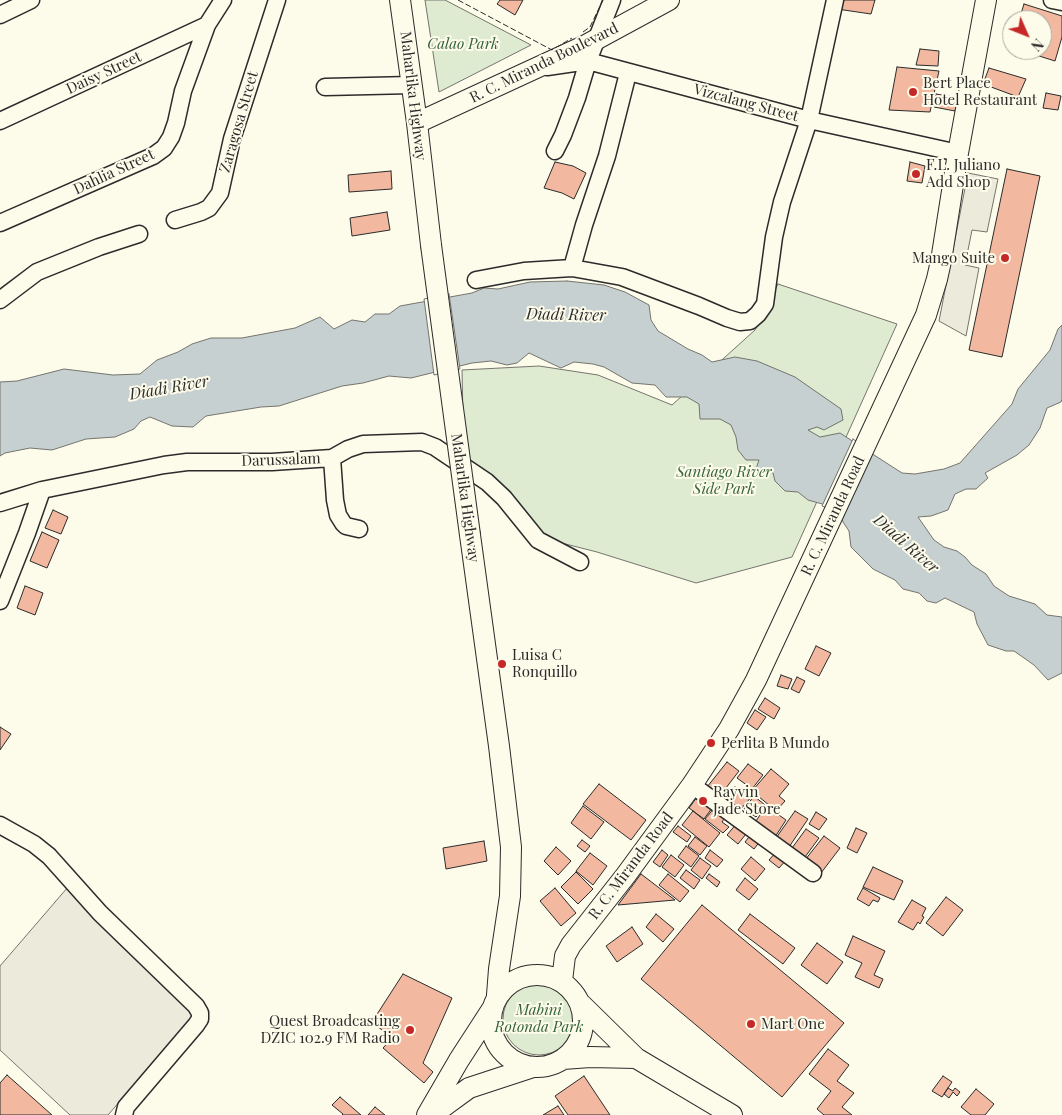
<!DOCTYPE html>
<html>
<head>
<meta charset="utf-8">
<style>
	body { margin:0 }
	#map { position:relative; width:1062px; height:1115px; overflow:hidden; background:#fdfbea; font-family:"Playfair Display",serif }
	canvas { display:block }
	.north { position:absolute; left:1002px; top:10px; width:50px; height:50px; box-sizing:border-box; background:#fdfbea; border:1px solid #a9a89e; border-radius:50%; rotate:134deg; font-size:14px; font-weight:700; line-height:20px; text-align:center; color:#2b2b2b }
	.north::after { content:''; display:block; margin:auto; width:18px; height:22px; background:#c62828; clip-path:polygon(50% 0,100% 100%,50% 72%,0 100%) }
</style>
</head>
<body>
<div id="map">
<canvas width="1062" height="1115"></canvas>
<div class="north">N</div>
</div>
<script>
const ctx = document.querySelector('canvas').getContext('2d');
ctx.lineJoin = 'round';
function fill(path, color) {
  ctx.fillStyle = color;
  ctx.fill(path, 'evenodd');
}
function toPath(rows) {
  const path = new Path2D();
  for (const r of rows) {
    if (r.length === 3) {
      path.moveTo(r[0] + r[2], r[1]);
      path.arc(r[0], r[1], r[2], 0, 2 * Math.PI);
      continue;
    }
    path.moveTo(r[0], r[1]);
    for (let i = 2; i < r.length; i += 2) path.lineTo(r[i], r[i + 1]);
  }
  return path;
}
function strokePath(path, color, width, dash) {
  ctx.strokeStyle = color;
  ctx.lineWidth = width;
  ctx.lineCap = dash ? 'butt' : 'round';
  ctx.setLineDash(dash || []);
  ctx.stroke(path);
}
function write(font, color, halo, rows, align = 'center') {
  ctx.font = font + ' "Playfair Display",serif';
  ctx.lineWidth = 4;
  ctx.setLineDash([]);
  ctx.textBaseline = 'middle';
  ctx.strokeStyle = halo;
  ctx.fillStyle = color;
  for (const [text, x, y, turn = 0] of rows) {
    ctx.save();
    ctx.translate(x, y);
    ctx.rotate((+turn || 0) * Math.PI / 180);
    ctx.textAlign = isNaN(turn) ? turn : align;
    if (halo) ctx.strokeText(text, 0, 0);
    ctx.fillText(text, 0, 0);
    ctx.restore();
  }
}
const green = toPath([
	[425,0,445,0,531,45,439,92,425,0],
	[778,284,897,324,792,557,696,583,597,552,530,535,518,526,464,468,462,370,539,366,598,375,672,405,755,330,778,284],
	[539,1019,36]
]);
fill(green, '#deebd1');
strokePath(green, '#74746e', 1);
const parking = toPath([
	[968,173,998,179,987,232,972,230,965,265,979,268,966,336,939,321,968,173],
	[68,887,116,941,197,1012,108,1115,70,1115,0,1050,0,966,68,887]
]);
fill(parking, '#eceadb');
strokePath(parking, '#74746e', 1);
const water = toPath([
	[567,281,604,285,625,292,649,305,651,320,658,331,688,349,702,355,712,362,735,357,757,361,795,377,841,409,843,420,824,430,817,427,808,430,820,437,840,433,902,473,915,474,944,469,960,463,1012,404,1018,389,1050,350,1058,329,1062,325,1062,399,1061,402,1047,408,1040,428,1029,445,1017,455,985,473,988,478,976,489,966,489,955,494,948,510,931,516,918,517,934,540,944,547,957,551,965,557,972,565,986,574,994,586,1009,596,1035,604,1047,615,1062,617,1062,673,1048,680,1034,665,1014,651,1006,651,988,645,977,624,974,612,945,598,936,603,927,601,919,593,903,589,895,580,873,569,851,547,849,531,843,522,840,509,808,500,798,492,785,491,775,481,773,473,767,469,754,475,759,460,746,460,738,450,736,437,731,425,720,419,700,419,699,404,687,397,666,397,655,385,632,383,604,367,593,364,574,362,561,368,529,353,517,363,507,365,491,361,472,363,411,378,389,376,363,383,342,386,279,406,261,407,206,416,193,427,172,426,150,417,141,421,134,429,115,437,86,439,52,450,30,448,5,453,0,456,0,382,17,381,64,369,113,375,140,374,157,360,178,352,192,344,211,338,242,338,295,328,320,317,334,329,352,320,365,322,375,314,389,314,400,306,472,293,484,288,498,289,530,282,567,281]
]);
fill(water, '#c7d0d0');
strokePath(water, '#74746e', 1);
const pier = toPath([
	[449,294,460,369,434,375,424,299,449,294],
	[853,439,872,452,838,511,822,506,853,439]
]);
fill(pier, '#fdfbea');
strokePath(pier, '#74746e', 1);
const building = toPath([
	[500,0,523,0,515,15,497,4,500,0],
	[840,0,875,0,871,14,837,9,840,0],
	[1024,4,1062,16,1062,37,1055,61,1020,50,1042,50,1042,20,1019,20,1024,4],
	[920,49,939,51,938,66,916,65,920,49],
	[897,67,939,71,930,112,889,110,897,67],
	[989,68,1026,79,1018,97,983,84,989,68],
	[1046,93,1061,96,1058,110,1043,108,1046,93],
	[936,94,958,98,955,111,934,107,936,94],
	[555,162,573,166,586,173,574,199,562,193,544,188,555,162],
	[910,162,925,166,922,183,907,181,910,162],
	[1007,169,1040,176,1002,357,969,350,1007,169],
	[391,171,392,189,349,192,348,175,391,171],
	[387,212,390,230,352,236,350,218,387,212],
	[53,510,68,517,61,534,45,528,53,510],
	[42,532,59,540,47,568,30,561,42,532],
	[25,586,43,593,35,615,17,608,25,586],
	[816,646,831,653,819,676,805,669,816,646],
	[781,675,792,679,788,689,777,686,781,675],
	[797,677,805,681,799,693,791,689,797,677],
	[765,698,780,708,774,719,758,709,765,698],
	[755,710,766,717,757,730,747,723,755,710],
	[0,727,11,734,0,750,0,727],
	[727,762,739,771,719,797,707,787,727,762],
	[748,764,763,775,752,789,737,778,748,764],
	[771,769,789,784,779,796,785,801,776,811,752,791,771,769],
	[599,784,646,820,631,840,583,804,599,784],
	[735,787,742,793,746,787,754,794,739,811,725,799,735,787],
	[700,793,715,804,704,819,689,808,700,793],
	[754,796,765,805,756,817,744,809,754,796],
	[583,806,604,822,591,839,571,823,583,806],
	[766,806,786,820,775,837,752,827,766,806],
	[715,807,726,816,722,822,729,827,723,833,705,819,715,807],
	[693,811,720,833,709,847,682,825,693,811],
	[795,811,808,819,789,847,776,838,795,811],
	[816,812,827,819,819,830,809,824,816,812],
	[737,823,746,830,744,833,746,834,738,844,727,835,737,823],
	[678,826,691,836,687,842,673,832,678,826],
	[856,828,867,833,857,853,847,848,856,828],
	[806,829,819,838,805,857,792,848,806,829],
	[752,833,761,840,754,849,745,842,752,833],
	[824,836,840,848,821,873,805,860,824,836],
	[695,837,707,846,700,855,688,846,695,837],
	[582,840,590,846,585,852,577,846,582,840],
	[484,841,487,861,446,869,443,848,484,841],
	[686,846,699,856,691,867,678,857,686,846],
	[556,847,571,861,558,875,544,861,556,847],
	[662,850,668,855,660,867,653,862,662,850],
	[710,850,723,860,717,867,705,858,710,850],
	[777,851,787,859,779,868,769,860,777,851],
	[590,853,607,866,593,885,576,871,590,853],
	[671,855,684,865,675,877,662,867,671,855],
	[751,857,765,869,755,881,741,869,751,857],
	[700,858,711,866,702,879,691,870,700,858],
	[873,867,903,881,894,900,863,887,873,867],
	[686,870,700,880,694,889,680,878,686,870],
	[576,872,593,889,578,904,561,887,576,872],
	[641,874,675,900,618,905,641,874],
	[668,874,689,891,680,902,659,885,668,874],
	[709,874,720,882,717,887,706,878,709,874],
	[745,878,758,889,749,900,736,890,745,878],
	[555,888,576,913,561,926,540,901,555,888],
	[863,888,880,898,878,902,873,900,869,906,857,899,863,888],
	[946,897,963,910,943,936,926,923,946,897],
	[912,900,926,908,922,916,924,917,920,924,918,922,913,930,898,922,912,900],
	[702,905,844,1023,782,1097,641,979,702,905],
	[656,914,674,929,663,942,646,927,656,914],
	[750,914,795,948,783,964,738,930,750,914],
	[632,927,643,944,617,962,606,946,632,927],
	[853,936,885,951,874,975,883,979,879,988,855,977,862,963,845,955,853,936],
	[817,943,843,962,827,984,801,965,817,943],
	[403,974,452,998,423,1063,433,1072,424,1083,383,1048,392,1038,372,1022,403,974],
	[828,1049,849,1065,837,1081,854,1093,842,1107,852,1115,824,1115,817,1109,831,1091,809,1074,828,1049],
	[7,1075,52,1115,0,1115,0,1083,7,1075],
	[584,1076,610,1115,568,1115,555,1096,584,1076],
	[943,1076,952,1082,942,1097,932,1091,943,1076],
	[948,1088,953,1091,955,1088,960,1092,957,1096,953,1092,949,1098,944,1094,948,1088],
	[976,1089,994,1104,985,1115,971,1115,961,1107,976,1089],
	[340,1097,361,1115,342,1115,343,1114,332,1105,340,1097],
	[558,1106,564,1115,543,1115,558,1106],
	[375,1107,385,1115,368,1115,375,1107]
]);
fill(building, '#f2b8a0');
strokePath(building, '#2b2b2b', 1);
const minor = toPath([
	[1052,0,1062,2],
	[0,15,31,0],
	[547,67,588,61,809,120,958,153],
	[325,87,412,85],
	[0,121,207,25],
	[555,151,563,135,577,98,588,61,612,0],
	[175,220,201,212,209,208,220,193,232,139,277,0],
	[0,223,153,156,164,148,171,137,176,123,183,91,207,25,223,0],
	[572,268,584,225,607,156,628,73],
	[476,280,524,271,572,268,622,277,699,306,727,318,740,322,750,321,758,314,765,304,774,237,782,202,809,120,835,0],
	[0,300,37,272,99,247,139,234],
	[332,458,335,500,338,515,343,523,346,526,359,529],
	[0,503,42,490,164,465,187,462,272,462,332,458,348,449,363,444,422,442,435,447,487,482,504,498,538,540,580,562],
	[0,601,27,533,42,490],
	[692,785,813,873],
	[0,825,34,844,49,856,100,913,196,1006,200,1013,200,1019,196,1025,126,1107,124,1115]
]);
const major = toPath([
	[400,0,417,123,431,245],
	[417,123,586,45,669,0],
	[470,535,499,746,511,847,510,896,499,969,497,995],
	[537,1021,46],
	[562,981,565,956,571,945,626,875,692,785,729,729,756,680,926,315,937,279,941,261,958,153,986,0],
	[581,1004,636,1058,732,1115],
	[563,1059,590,1057,636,1058],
	[427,1115,459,1060,492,1009],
	[432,1115,469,1088,533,1067]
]);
strokePath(minor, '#2b2b2b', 19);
strokePath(major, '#2b2b2b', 22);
strokePath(minor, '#fdfbea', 16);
strokePath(major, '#fdfbea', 20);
const majorBridge = toPath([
	[431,245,470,535]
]);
strokePath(majorBridge, '#2b2b2b', 22, []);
strokePath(majorBridge, '#fdfbea', 20);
strokePath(toPath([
	[458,0,552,50,572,38],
	[583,32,590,27,603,0]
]), '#2b2b2b', 1, [6, 2.5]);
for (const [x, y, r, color] of [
	[913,92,5,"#c62828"],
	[916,174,5,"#c62828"],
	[1005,258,5,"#c62828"],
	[502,664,5,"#c62828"],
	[711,743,5,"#c62828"],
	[703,801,5,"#c62828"],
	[751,1024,5,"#c62828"],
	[410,1030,5,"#c62828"]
]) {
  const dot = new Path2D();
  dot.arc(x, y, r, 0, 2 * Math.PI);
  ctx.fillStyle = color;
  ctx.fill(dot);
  strokePath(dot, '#fdfbea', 2);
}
write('italic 15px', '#34623c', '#fdfbea', [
	["Calao Park",463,44],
	["Santiago River",724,472],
	["Side Park",724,489],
	["Mabini",539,1010],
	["Rotonda Park",539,1027]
]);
write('15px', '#2b2b2b', '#fdfbea', [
	["R. C. Miranda Boulevard",544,63,-26],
	["Daisy Street",104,73,-25],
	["Maharlika Highway",413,96,83],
	["Vizcalang Street",746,103,15],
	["Zaragosa Street",239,122,-74],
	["Dahlia Street",114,172,-25],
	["Darussalam",281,460,-2],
	["Maharlika Highway",465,498,82],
	["R. C. Miranda Road",833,516,-65],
	["R. C. Miranda Road",631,866,-53]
]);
write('15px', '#2b2b2b', '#fdfbea', [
	["Bert Place",923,83],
	["Hotel Restaurant",923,100],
	["F.L. Juliano",926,165],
	["Add Shop",926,182],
	["Mango Suite",995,258,"right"],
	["Luisa C",512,655],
	["Ronquillo",512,672],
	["Perlita B Mundo",721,743],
	["Rayvin",713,792],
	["Jade Store",713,809],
	["Quest Broadcasting",400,1021,"right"],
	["DZIC 102.9 FM Radio",400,1038,"right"],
	["Mart One",761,1024]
], 'left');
write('italic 16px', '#2b2b2b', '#fdfbea', [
	["Diadi River",566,315,1],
	["Diadi River",169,388,-10],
	["Diadi River",906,544,41]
]);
</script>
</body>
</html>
